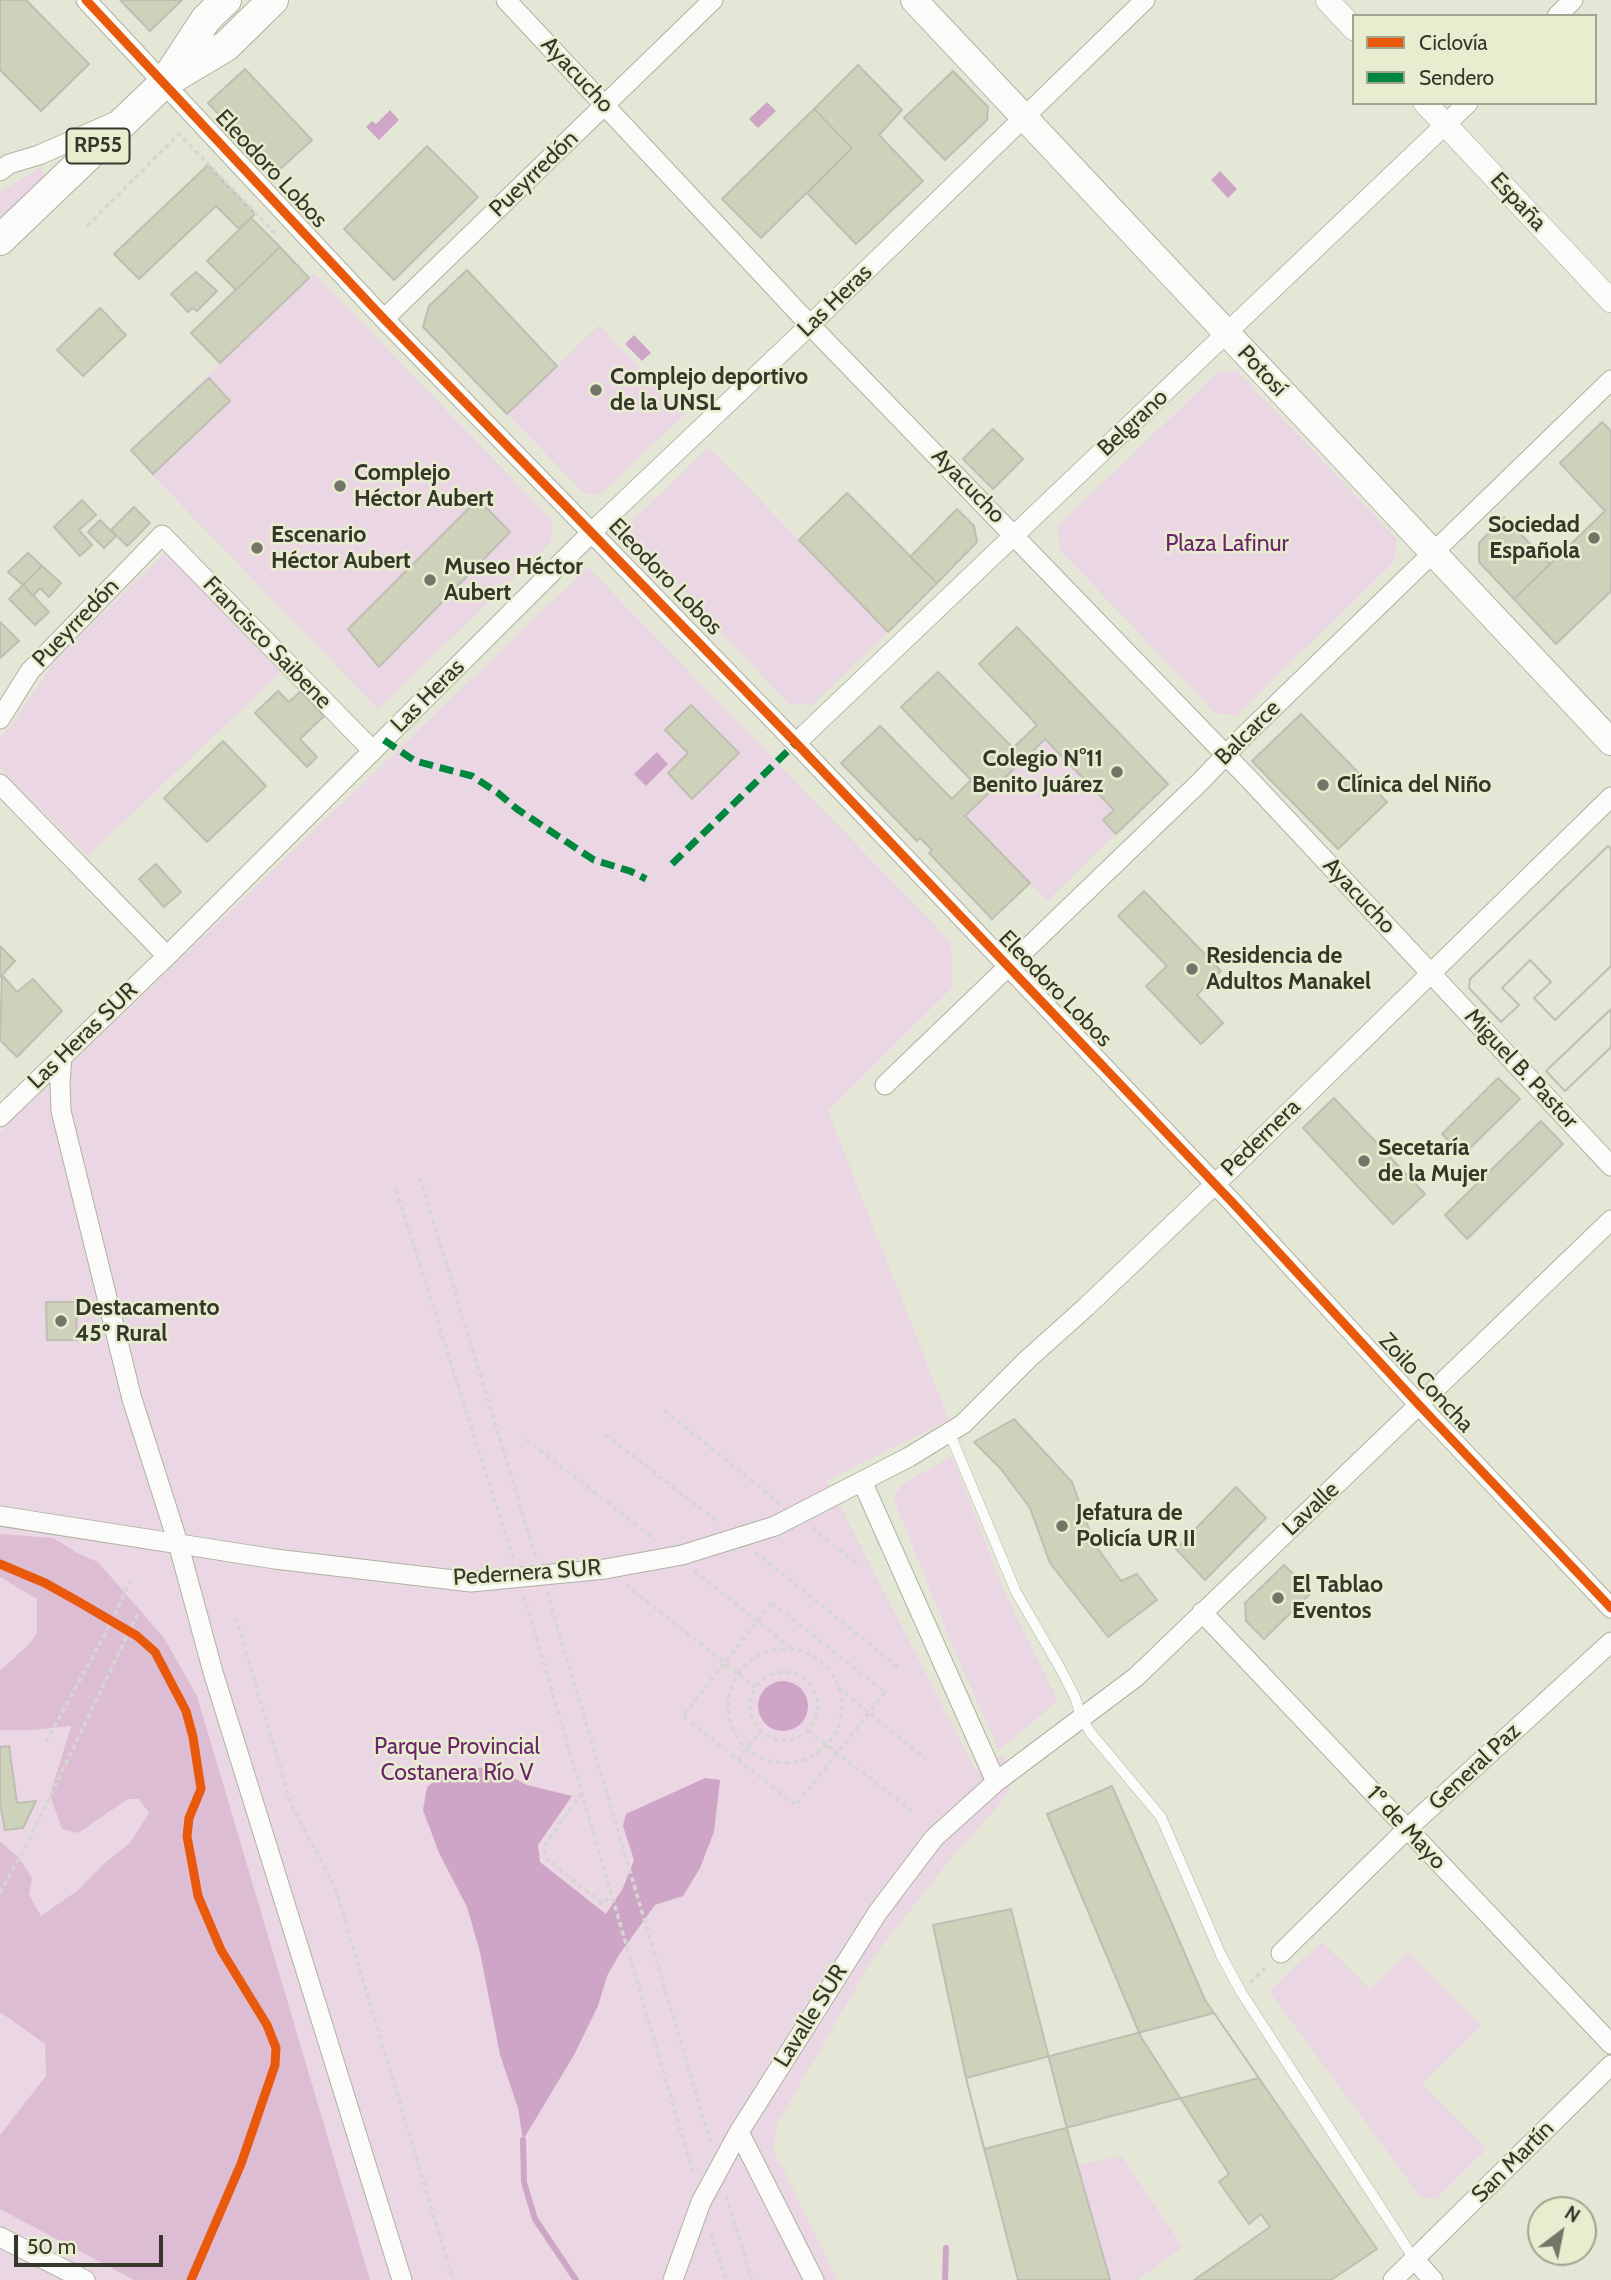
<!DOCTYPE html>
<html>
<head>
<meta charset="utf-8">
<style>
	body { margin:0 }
	#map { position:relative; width:1611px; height:2280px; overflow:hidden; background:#e4e7d6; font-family:Cabin,sans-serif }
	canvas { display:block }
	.legend { position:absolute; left:1352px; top:14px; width:245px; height:91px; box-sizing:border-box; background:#e9edd0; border:2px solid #a1a48e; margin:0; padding:9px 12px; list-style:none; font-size:21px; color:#35372b }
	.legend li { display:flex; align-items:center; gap:14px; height:35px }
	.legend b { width:35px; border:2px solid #a1a48e }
	.north { position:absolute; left:1527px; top:2196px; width:70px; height:70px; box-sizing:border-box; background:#e9edd0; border:2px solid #a1a48e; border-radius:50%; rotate:32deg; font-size:19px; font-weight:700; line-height:28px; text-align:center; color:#35372b }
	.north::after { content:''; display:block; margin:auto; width:24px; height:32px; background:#727567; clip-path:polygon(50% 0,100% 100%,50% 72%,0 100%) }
	.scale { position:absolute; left:14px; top:2235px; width:149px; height:32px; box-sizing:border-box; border:4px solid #35372b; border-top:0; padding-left:9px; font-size:21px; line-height:24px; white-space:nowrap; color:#35372b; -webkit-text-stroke:5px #e9edd0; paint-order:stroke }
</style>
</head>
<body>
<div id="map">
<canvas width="1611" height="2280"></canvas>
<ul class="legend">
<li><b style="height:9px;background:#e8590c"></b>Ciclovía</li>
<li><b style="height:9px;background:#00873e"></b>Sendero</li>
</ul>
<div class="north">N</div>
<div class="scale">50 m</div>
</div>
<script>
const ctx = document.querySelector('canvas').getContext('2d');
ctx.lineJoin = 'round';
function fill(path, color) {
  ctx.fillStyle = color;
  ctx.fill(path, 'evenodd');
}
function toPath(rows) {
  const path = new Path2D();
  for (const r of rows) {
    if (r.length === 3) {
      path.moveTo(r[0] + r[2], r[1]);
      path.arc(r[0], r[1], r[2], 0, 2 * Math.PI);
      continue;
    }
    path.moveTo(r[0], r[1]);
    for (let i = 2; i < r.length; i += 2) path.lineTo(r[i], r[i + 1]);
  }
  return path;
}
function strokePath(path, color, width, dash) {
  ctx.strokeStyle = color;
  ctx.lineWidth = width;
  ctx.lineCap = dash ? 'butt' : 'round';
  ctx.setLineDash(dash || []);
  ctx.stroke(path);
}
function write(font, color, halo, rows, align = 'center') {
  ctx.font = font + ' Cabin,sans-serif';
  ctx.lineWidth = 5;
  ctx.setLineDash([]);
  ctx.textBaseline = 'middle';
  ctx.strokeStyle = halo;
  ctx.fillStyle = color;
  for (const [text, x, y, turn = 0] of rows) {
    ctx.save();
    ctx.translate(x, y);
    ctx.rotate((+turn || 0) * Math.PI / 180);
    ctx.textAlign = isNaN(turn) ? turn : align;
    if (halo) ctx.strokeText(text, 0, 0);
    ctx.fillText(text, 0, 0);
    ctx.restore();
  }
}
fill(toPath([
	[41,167,45,175,0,222,0,192],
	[314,273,552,520,551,542,378,709,129,451],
	[599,325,685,414,601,494,584,493,507,414],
	[1236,370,1397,539,1394,562,1237,715,1216,714,1059,549,1058,526,1218,372],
	[709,447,888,632,812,705,789,704,632,539,631,522],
	[165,553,282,671,88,856,0,769,0,736,14,722,56,659],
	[588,567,951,942,952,988,828,1111,949,1420,827,1480,976,1772,1004,1754,1011,1787,998,1806,950,1860,875,1955,777,2124,773,2151,784,2170,837,2280,0,2280,0,1132],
	[1045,739,1114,810,1103,820,1116,834,1047,901,965,816],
	[952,1456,1005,1593,1058,1701,999,1750,955,1652,893,1497,904,1483],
	[1322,1942,1370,1989,1408,1952,1481,2026,1422,2084,1487,2149,1436,2199,1421,2198,1269,1991],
	[1122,2156,1183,2247,1137,2280,1110,2280,1078,2165]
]), '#ebd7e3');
fill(toPath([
	[0,1534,53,1538,79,1554,98,1562,164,1638,197,1696,370,2280,134,2280,0,2209,0,2135,46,2076,45,2044,0,2012,0,1841,19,1858,32,1878,29,1895,41,1916,77,1891,106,1862,130,1843,149,1813,139,1799,128,1799,78,1833,62,1829,50,1795,71,1726,33,1730,0,1730,0,1671,30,1643,37,1633,37,1599,0,1577]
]), '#ddbdd4');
fill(toPath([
	[767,102,776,111,758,128,749,119],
	[390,110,399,120,379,140,366,127,372,121,376,124],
	[1220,171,1237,189,1228,198,1211,180],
	[634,335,651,353,642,361,625,344],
	[657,752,668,764,646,786,634,774],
	[783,1706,25],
	[494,1767,527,1785,572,1796,538,1845,540,1862,606,1914,623,1888,634,1860,623,1826,626,1814,705,1778,720,1780,714,1832,700,1868,683,1896,655,1905,619,1955,607,1976,598,2006,574,2055,523,2140,518,2108,500,2055,480,1952,467,1907,439,1853,423,1810,427,1787,442,1775,462,1769]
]), '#cfa5c7');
strokePath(toPath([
	[523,2140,524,2182,535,2219,576,2280],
	[945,2280,946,2248]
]), '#cfa5c7', 6);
const building = toPath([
	[0,0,26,0,89,64,41,111,0,70,0,0],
	[120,0,182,0,150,31,120,0],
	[858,65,902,110,879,135,923,181,856,244,807,193,852,148,814,109,858,65],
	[245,69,312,140,275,174,208,103,245,69],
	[953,71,988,107,987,120,945,160,904,118,953,71],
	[814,109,852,148,761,238,722,199,814,109],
	[427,146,478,197,394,280,344,229,427,146],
	[208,165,255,214,239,229,216,206,139,279,114,254,208,165],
	[251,218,280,247,236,290,207,261,251,218],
	[280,247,309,278,220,363,191,333,280,247],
	[467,270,557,366,507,414,423,327,429,306,467,270],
	[196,272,217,291,197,311,192,308,188,312,171,294,196,272],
	[100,308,126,335,83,376,57,350,100,308],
	[209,378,230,401,153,474,131,450,209,378],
	[1602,422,1611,431,1611,591,1556,644,1514,599,1605,511,1560,463,1602,422],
	[993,429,1023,459,993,489,963,459,993,429],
	[847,493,937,583,888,632,799,540,847,493],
	[478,499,510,532,379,667,348,629,478,499],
	[82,500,96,515,79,530,92,545,80,556,54,527,82,500],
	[134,507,150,523,127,546,111,530,134,507],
	[957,509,974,526,977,542,937,583,910,557,957,509],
	[1504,517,1550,564,1514,599,1479,562,1479,543,1504,517],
	[100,520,116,536,104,548,88,532,100,520],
	[28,553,42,566,23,585,8,572,28,553],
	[42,566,61,583,49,597,40,588,33,596,23,585,42,566],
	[23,585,49,612,35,625,9,599,23,585],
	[0,622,19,641,0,658,0,622],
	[1017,627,1168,784,1116,834,1103,820,1114,810,1045,739,965,816,1030,883,992,919,929,853,932,850,920,838,917,841,841,763,880,726,952,799,971,780,901,707,938,672,1013,748,1037,725,979,664,1017,627],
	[278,691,289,702,301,691,324,716,300,739,317,757,307,767,255,713,278,691],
	[691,705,739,753,692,799,668,773,688,753,665,730,691,705],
	[1301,714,1387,802,1338,849,1252,761,1301,714],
	[223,741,266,786,207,842,164,798,223,741],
	[1608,846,1611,849,1611,966,1555,1020,1534,998,1551,982,1530,960,1502,988,1519,1005,1501,1022,1469,988,1470,979,1608,846],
	[1608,846,1611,849,1611,966,1555,1020,1534,998,1551,982,1530,960,1502,988,1519,1005,1501,1022,1469,988,1470,979,1608,846],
	[156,864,181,892,164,907,139,879,156,864],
	[1144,891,1221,971,1197,995,1223,1023,1201,1044,1146,986,1167,966,1118,916,1144,891],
	[0,946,15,961,0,977,0,946],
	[2,975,17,992,33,979,62,1011,17,1057,0,1040,2,975],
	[1611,1009,1611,1047,1565,1091,1546,1071,1611,1009],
	[1611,1009,1611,1047,1565,1091,1546,1071,1611,1009],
	[1498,1078,1520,1099,1463,1155,1442,1134,1498,1078],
	[1334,1098,1425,1194,1393,1224,1303,1128,1334,1098],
	[1541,1121,1563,1144,1467,1239,1445,1215,1541,1121],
	[46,1302,76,1302,77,1340,47,1340,46,1302],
	[1014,1419,1072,1482,1094,1543,1121,1581,1137,1574,1157,1600,1108,1637,1050,1563,1030,1508,1001,1469,974,1442,1014,1419],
	[1236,1487,1266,1518,1205,1580,1176,1549,1236,1487],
	[1284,1565,1312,1592,1264,1639,1246,1621,1245,1603,1284,1565],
	[9,1746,17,1803,36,1801,23,1828,5,1830,0,1803,0,1747,9,1746],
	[1112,1786,1205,2000,1377,2249,1331,2280,1194,2280,1270,2227,1261,2214,1249,2224,1219,2182,1229,2174,1141,2037,1047,1814,1112,1786],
	[1011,1909,1066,2125,1110,2280,1018,2280,966,2078,933,1925,1011,1909],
	[1214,2013,1259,2078,984,2149,966,2078,1214,2013]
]);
fill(building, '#cfd2ba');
strokePath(building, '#bebfb3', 2);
const service = toPath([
	[950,1434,1016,1592,1059,1666,1075,1697,1081,1717,1090,1732,1161,1817,1221,1955,1241,1992,1414,2259]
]);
const minor = toPath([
	[86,0,384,319,796,743,1231,1201,1420,1406,1611,1608],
	[506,0,810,325,1249,779,1611,1166],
	[1557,16,1573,0],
	[0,171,9,164,39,155,114,122],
	[384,319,713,0],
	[0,719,30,671,162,535,373,751],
	[796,743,1468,103],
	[0,784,167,956],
	[62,1057,60,1083,61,1111,132,1399,178,1543,213,1672,402,2280],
	[885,1085,1200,782,1245,735,1611,380],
	[0,1117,167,956,593,531,810,325,1145,0],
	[862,1481,996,1782],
	[0,1516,275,1559,471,1582,605,1569,682,1555,775,1526,909,1457,963,1424,1028,1359,1086,1307,1233,1167,1611,797],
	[1202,1612,1611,2044],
	[1281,1953,1407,1829,1611,1642],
	[739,2132,814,2280],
	[0,2237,85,2280],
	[1414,2259,1433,2280],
	[673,2280,701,2202,739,2132,878,1912,934,1838,996,1782,1136,1677,1611,1220],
	[1393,2280,1611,2065]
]);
const tertiary = toPath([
	[1327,0,1354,29],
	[1425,103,1611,301]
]);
const secondary = toPath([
	[914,0,1611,742]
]);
const primary = toPath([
	[168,77,206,19,226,0],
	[0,240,164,83,226,46,273,0]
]);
strokePath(service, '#afb1a3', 11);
strokePath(minor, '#afb1a3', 21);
strokePath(tertiary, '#afb1a3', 24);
strokePath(secondary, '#afb1a3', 28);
strokePath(primary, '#afb1a3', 32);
strokePath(toPath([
	[87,226,179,134,278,236],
	[420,1178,536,1557],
	[396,1190,513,1558],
	[664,1410,781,1504],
	[605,1434,719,1523],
	[526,1439,655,1540],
	[812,1528,859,1566],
	[755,1552,898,1667],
	[694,1571,792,1649],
	[626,1585,755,1687],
	[547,1592,711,2144],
	[524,1596,694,2176],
	[772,1603,885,1692,796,1805,683,1716,772,1603],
	[236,1618,291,1804,335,1887,453,2280],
	[785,1706,57],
	[784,1706,34],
	[838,1687,926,1759],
	[808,1730,914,1813],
	[46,1742,112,1621,130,1581],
	[738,1760,760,1731],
	[582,1793,544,1846,546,1858,603,1904,611,1895],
	[0,1893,28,1842,139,1611],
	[1250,1983,1267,1966],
	[726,2195,752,2280],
	[711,2234,726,2280]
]), '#d6d7d2', 3.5, [5, 3.5]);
strokePath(service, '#fbfbf9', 10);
strokePath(minor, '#fbfbf9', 19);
strokePath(tertiary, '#fbfbf9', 23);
strokePath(secondary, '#fbfbf9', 26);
strokePath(primary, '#fbfbf9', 30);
strokePath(toPath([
	[384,740,415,761,472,776,498,793,517,809,594,860,630,871,646,879],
	[672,864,796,743]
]), '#00873e', 7, [14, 7]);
strokePath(toPath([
	[86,0,384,319,796,743,1231,1201,1420,1406,1611,1608],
	[0,1564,45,1583,79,1602,137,1636,155,1652,186,1711,193,1737,201,1789,189,1818,187,1836,198,1896,221,1950,267,2025,276,2048,275,2065,241,2164,191,2280]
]), '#e8590c', 9);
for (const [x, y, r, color] of [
	[596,390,7,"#727567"],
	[340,486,7,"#727567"],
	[1594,538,7,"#727567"],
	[257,548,7,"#727567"],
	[430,580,7,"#727567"],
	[1117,772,7,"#727567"],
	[1323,785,7,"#727567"],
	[1192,969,7,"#727567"],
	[1364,1161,7,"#727567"],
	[61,1321,7,"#727567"],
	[1062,1526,7,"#727567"],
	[1278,1598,7,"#727567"]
]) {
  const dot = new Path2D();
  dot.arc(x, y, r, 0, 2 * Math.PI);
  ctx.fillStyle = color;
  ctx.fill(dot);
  strokePath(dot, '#e9edd0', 2.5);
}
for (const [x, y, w] of [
	[98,146,63]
]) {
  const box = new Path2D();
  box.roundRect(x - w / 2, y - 17.5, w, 35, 5);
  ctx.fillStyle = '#e9edd0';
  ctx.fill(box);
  strokePath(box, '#35372b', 2);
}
write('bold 21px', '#35372b', null, [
	["RP55",98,146]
]);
write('23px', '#35372b', '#e9edd0', [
	["Ayacucho",577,75,47],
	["Eleodoro Lobos",271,169,47],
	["Pueyrredón",534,174,-44],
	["España",1518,202,47],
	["Las Heras",835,301,-44],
	["Potosí",1262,371,47],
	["Belgrano",1133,423,-43],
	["Ayacucho",968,486,46],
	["Eleodoro Lobos",665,577,46],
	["Pueyrredón",76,623,-46],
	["Francisco Saibene",267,643,46],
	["Las Heras",428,696,-45],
	["Balcarce",1248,733,-45],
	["Ayacucho",1359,896,47],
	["Eleodoro Lobos",1055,989,46],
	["Las Heras SUR",83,1036,-44],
	["Miguel B. Pastor",1521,1069,47],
	["Pedernera",1261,1138,-44],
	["Zoilo Concha",1426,1383,47],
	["Lavalle",1311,1509,-43],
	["Pedernera SUR",527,1573,-4],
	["General Paz",1475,1767,-43],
	["1º de Mayo",1406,1828,47],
	["Lavalle SUR",811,2016,-58],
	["San Martín",1513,2162,-45]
]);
write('bold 23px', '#35372b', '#e9edd0', [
	["Complejo deportivo",610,377],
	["de la UNSL",610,403],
	["Complejo",354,473],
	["Héctor Aubert",354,499],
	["Sociedad",1580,525,"right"],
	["Española",1580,551,"right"],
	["Escenario",271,535],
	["Héctor Aubert",271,561],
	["Museo Héctor",444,567],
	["Aubert",444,593],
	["Colegio N°11",1103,759,"right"],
	["Benito Juárez",1103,785,"right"],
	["Clínica del Niño",1337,785],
	["Residencia de",1206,956],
	["Adultos Manakel",1206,982],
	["Secetaría",1378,1148],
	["de la Mujer",1378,1174],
	["Destacamento",75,1308],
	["45º Rural",75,1334],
	["Jefatura de",1076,1513],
	["Policía UR II",1076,1539],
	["El Tablao",1292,1585],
	["Eventos",1292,1611]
], 'left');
write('23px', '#6c246a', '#e9edd0', [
	["Plaza Lafinur",1227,544],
	["Parque Provincial",457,1747],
	["Costanera Río V",457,1773]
]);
</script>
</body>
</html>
